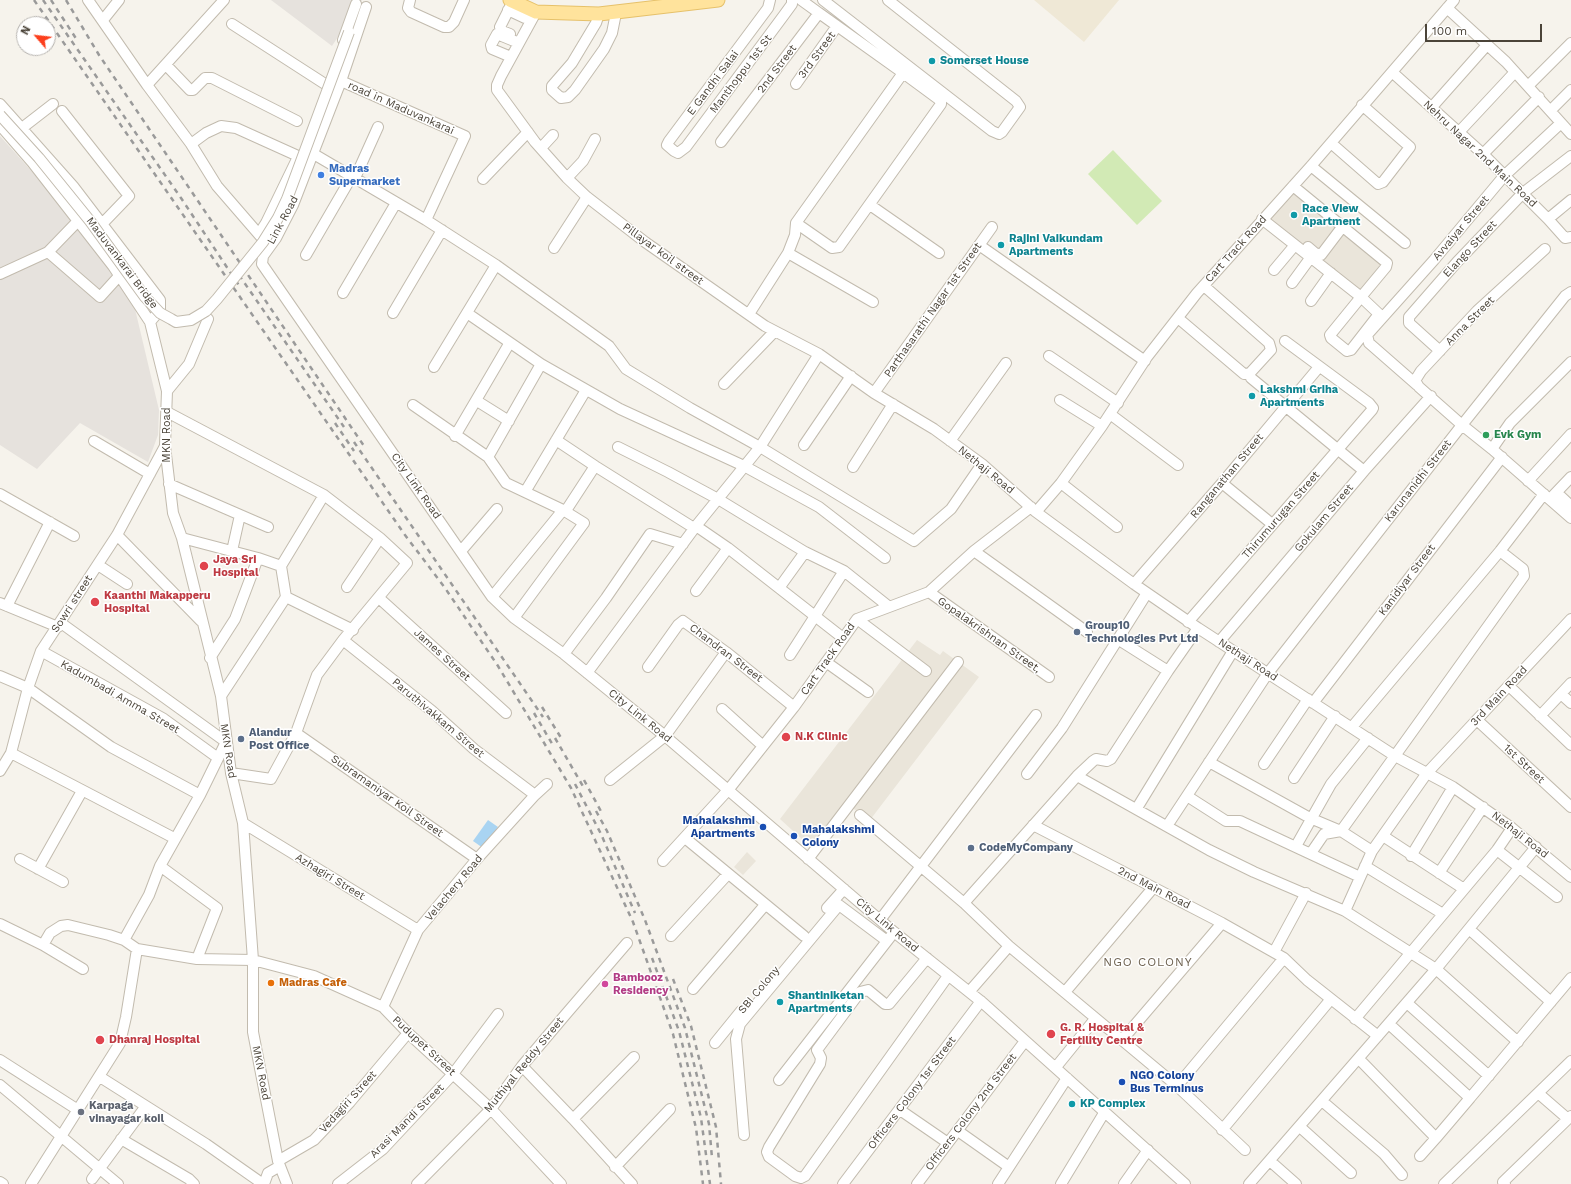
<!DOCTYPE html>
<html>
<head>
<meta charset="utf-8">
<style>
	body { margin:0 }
	#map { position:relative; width:1571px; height:1184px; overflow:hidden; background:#f6f3ec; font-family:"Work Sans",sans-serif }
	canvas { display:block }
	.north { position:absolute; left:16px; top:16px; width:40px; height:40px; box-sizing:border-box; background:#fff; border:1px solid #b7b4b0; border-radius:50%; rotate:298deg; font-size:11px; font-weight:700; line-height:16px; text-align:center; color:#4b4439 }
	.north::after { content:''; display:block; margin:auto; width:14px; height:18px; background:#fc3f1d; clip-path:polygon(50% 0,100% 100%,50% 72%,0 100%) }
	.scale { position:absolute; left:1425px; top:24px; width:117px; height:18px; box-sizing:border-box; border:2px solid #4b4439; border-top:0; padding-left:5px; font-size:12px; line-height:14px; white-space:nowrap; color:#4b4439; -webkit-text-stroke:3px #fff; paint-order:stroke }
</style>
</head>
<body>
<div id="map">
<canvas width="1571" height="1184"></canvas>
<div class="north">N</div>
<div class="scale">100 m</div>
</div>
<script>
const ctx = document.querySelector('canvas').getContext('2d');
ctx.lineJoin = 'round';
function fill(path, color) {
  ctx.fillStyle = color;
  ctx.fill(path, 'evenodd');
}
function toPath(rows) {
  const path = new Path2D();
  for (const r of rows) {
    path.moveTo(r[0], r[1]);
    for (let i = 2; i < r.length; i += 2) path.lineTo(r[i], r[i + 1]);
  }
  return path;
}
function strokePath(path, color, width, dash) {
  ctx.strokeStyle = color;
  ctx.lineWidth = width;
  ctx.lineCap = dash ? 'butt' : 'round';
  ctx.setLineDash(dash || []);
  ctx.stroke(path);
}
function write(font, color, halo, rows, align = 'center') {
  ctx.font = font + ' "Work Sans",sans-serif';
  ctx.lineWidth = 3;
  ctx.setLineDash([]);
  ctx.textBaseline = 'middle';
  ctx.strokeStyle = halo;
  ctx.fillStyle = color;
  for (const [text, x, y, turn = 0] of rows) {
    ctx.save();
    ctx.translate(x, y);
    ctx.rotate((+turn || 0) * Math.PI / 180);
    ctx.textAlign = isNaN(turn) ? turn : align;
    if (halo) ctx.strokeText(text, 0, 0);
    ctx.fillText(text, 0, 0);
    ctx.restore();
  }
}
fill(toPath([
	[1296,187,1391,263,1364,295,1268,218],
	[917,640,940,655,943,651,979,677,870,820,851,807,817,853,780,819],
	[747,852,756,861,743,875,734,867]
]), '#eae5da');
fill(toPath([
	[271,0,362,0,332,46],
	[0,136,45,186,109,264,135,309,159,410,158,435,148,462,80,423,37,469,0,445]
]), '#e6e2dd');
fill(toPath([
	[1034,0,1119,0,1084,42]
]), '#efe8d6');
fill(toPath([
	[1113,150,1162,201,1137,225,1088,174]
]), '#d2eab5');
fill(toPath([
	[488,820,498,827,483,848,473,841]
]), '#a9d4f2');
const minor = toPath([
	[88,0,147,85,191,144,206,133,221,126,236,128,298,156],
	[410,0,408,8,411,12,444,27,449,27,454,22,464,0],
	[770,0,768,8,669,141,667,145,674,151,678,153,686,147,784,15,792,4,792,0],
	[823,0,992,131,999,134,1002,132,1020,107,1016,101,888,0],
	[366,7,341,81,293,205,276,238,263,256,262,264,492,597,514,618,564,654,665,736,894,932,983,1003,1185,1184],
	[1447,8,1506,62,1571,134],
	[508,10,525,18],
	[536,12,501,76,497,85,497,90,535,142,567,178,587,197,645,242,765,326,819,354,874,393,934,429,982,464,1036,512,1134,584,1198,628,1395,756,1453,787,1512,828,1571,877],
	[599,14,596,23,572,63,552,86,552,90,561,98,568,97,575,90,604,49,612,33,616,13],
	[103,20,119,0],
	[232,24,325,84],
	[510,34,502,31,500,27,513,1],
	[343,40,356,4],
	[511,57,492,49,491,45,497,34,519,43],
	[166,65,190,90,193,90,205,78,212,78,297,121],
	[1392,72,1483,154,1548,219,1565,238,1571,237],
	[341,81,465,136,426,220],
	[796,84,837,26],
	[147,85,224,0],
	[1528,86,1571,43],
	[0,104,73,186,160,300,160,310,150,322],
	[1432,107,1487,45],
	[1551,110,1571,90],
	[62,111,129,196,102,224],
	[0,125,32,162,113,266,150,322,167,391,165,446,173,513,182,538,221,696,231,773,243,823,253,960,253,1032,278,1161,287,1184],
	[22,128,53,104],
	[1459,132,1515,72],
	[721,142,819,13,801,0],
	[1331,143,1378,184,1383,182,1410,147,1362,105],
	[191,144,217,186,262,238],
	[541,148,553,135],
	[312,153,426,220,496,265,609,346,626,369,690,408,760,447,914,541,951,509,982,464],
	[1483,154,1539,97],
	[1311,166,1405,243],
	[355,178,378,127],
	[567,178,583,161,595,139],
	[483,179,528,132],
	[870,205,939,253],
	[1262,219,1361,297,1330,335,1331,338,1347,351,1351,350,1379,314,1361,297,1386,267,1387,263,1293,186],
	[1548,219,1571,200],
	[796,223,832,248,839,247,941,104,941,101,903,73,819,13],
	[259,234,266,223,297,159],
	[979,245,1145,361],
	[1308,247,1315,253,1321,255,1343,226],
	[554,248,587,197],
	[1545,249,1477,311,1421,371,1416,379,1416,382,1419,387,1462,425,1492,449,1571,518],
	[48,252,100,297,119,276],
	[788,253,873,302],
	[306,255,352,176],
	[1274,270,1295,245],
	[0,274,48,252,77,222],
	[1292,283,1311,257],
	[343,293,396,203],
	[1311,301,1331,273],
	[393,313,442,230],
	[467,313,541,364,620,409,744,466,819,507,885,558],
	[749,314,788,253,795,235,796,223,903,73],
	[1178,318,1244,374,1250,373,1271,350,1269,343,1204,286],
	[1440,351,1409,323,1409,317,1457,262,1523,193,1571,156],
	[1049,356,1118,403],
	[434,367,496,265],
	[1251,378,1364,471],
	[724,384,774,332],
	[1417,385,1369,343,1367,335,1434,260,1504,176,1561,123],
	[167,391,189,364,208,319],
	[874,393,992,227],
	[1060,400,1102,426],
	[477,401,509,421],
	[413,405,488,457,506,483,563,510,584,523,514,618],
	[167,412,324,495,380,538,407,563,343,640,317,675,296,733,271,779,231,773],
	[1110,414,1178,465],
	[455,436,509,344],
	[556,440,595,466],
	[94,441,150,474],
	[950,441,1006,363],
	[804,445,851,376],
	[618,447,668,472,718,499,805,552,844,571,888,606],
	[1492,449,1510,423,1571,362],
	[488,457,541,364],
	[853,467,893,404],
	[1528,481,1571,434],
	[1061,483,1117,527],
	[1222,483,1272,524],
	[169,484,268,527],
	[525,492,586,390],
	[1557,493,1571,506],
	[0,494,74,536],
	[1550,499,1571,477],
	[1036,512,1061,483,1102,426,1147,357,1197,293,1311,166,1454,0],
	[696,526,728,548,843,638],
	[117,535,201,621],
	[182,538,258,558,281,566,286,597,221,696],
	[232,551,240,515],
	[461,551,497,509],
	[974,551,1087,632],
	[98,565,127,584],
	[281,566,324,495],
	[1134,584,1222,483,1319,367],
	[347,587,380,538],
	[779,588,805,552],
	[696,591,728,548],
	[929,592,1049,677],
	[286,597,353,630],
	[492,597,563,510,567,509,595,466,694,528],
	[379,598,506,713],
	[0,603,58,627],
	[7,606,50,522],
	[857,619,926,671],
	[1188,622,1372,410,1373,408,1369,403,1285,341],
	[61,623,226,742,200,795,160,866,149,895,124,940],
	[343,640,432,711,474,749,535,795],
	[1219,642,1364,471,1431,396],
	[41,651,164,719,218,758],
	[564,654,606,598,650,534,683,544],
	[790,655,844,571],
	[210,658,235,619,258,558],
	[826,662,868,692],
	[648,667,678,625,683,621,726,652,794,707],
	[1168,671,1198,628],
	[587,673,696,526,760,447,819,354],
	[0,676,28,688,111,747,200,795],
	[1509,686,1571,745],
	[1561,694,1571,703],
	[1313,703,1502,457],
	[722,709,763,746],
	[1540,716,1571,683],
	[1477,720,1571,807],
	[1352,727,1500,551,1544,494],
	[296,733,477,859],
	[11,753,174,838],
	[1209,762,1310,818,1341,831,1372,851,1427,773,1571,619],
	[1264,764,1308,699],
	[0,771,11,753,28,688,41,651,117,535,165,446],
	[1027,774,1062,728,1147,593],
	[1077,776,1209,850,1254,872,1345,911,1436,969,1518,1042],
	[1294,778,1335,716],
	[610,780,665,736,726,652],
	[1187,796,1226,821,1240,821,1360,877],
	[1137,808,1233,651],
	[860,815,964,903,1009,946,1177,1086,1245,1150],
	[243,823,418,930],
	[1033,825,1222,923,1284,958,1307,980,1378,1036],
	[1167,826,1268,673,1462,425,1565,296,1571,292],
	[1383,836,1464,889],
	[685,838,804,936],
	[1296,846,1331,784,1368,738],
	[1497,850,1557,897],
	[1311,853,1324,834,1341,831,1524,576,1523,569,1500,551],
	[1411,856,1453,787],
	[20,859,63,882],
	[808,859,958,662],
	[663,861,729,789,794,707,857,619,929,592,974,551,1031,507],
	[160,866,217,908,197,959],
	[1365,866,1443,914],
	[38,869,82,791],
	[1439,873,1483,807],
	[964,903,1077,776,1093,761,1096,759,1107,761,1111,759,1168,671,1119,640],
	[827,908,844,889],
	[1345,911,1372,851],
	[880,920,1036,715],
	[0,924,43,945,50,933,61,926,68,925,109,935,124,940,137,949,197,959,253,960,314,976,383,1007,408,1033,491,1109,561,1184],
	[1469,929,1551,1002],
	[671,936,728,874],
	[43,945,83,969],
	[1274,952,1306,893],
	[927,958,889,1004,885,1004,868,990,860,992,817,1050,821,1058,820,1064,769,1147,767,1152,769,1157,795,1176,801,1178,805,1176,948,976],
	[693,989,765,905],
	[969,992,1009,946],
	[1065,992,1153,888],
	[1407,1003,1489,1076],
	[383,1007,418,930,477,859,535,795,547,784],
	[1355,1019,1497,850,1512,828],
	[1122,1040,1222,923],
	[715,1043,741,1011],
	[1359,1059,1436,1138,1470,1098,1389,1024],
	[0,1060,78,1110],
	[522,1066,573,1119,632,1184],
	[1056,1067,1095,1019],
	[100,1077,206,1144,263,1184],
	[779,1080,891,936],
	[0,1085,118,1184],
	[1177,1086,1284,958],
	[1538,1093,1568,1119],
	[1470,1098,1571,978],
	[1322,1101,1384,1154,1402,1175],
	[900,1110,948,1143],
	[573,1119,634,1057],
	[1300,1127,1351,1173],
	[1222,1130,1331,999],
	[958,1131,1009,1167],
	[744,1135,736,1039,740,1024,839,905,887,941],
	[121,1139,189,1179,194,1184],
	[1420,1156,1436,1138],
	[278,1161,314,1140,350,1102,408,1033],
	[1270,1161,1296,1184],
	[615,1167,670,1109],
	[92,1179,146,1106],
	[0,1182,3,1184],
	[31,1184,120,1043,126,1017,137,949],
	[264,1184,268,1173,280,1166],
	[338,1184,383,1149,453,1074,498,1014],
	[417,1184,491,1109,522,1066,566,1014,627,943],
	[843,1184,981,1001],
	[917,1184,1025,1041],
	[998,1184,1067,1078],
	[1061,1184,1104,1113],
	[1124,1184,1148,1150],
	[1249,1184,1436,969,1536,847],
	[1444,1184,1571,1061],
	[1505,1184,1503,1182,1571,1116]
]);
const major = toPath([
	[510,0,536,12,599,14,718,0]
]);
strokePath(minor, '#c2bbae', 12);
strokePath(major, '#e6c16a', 15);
strokePath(minor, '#fff', 10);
strokePath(major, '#ffe39c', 13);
strokePath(toPath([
	[34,0,405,535,445,588,498,666,571,788,633,922,673,1034,696,1128,703,1184],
	[43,0,181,198,240,287],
	[51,0,77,40],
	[66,0,99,55,364,446],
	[239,275,344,427],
	[335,423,354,451],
	[354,442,543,717],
	[542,707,563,741],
	[534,713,554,747],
	[555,738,584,788],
	[584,780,603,815],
	[575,784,601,834,635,913],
	[596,811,607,831,645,920,685,1028,709,1124,712,1158],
	[652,958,679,1031,701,1118,710,1184],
	[673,979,691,1026,716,1127,721,1184]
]), '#9a9a9a', 2.5, [5, 5]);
const minorBridge = toPath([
	[0,115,39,158,90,221,145,297,160,313,171,319,176,322,191,320,206,311,217,299,263,242,278,218,287,199,349,32]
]);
strokePath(minorBridge, '#c2bbae', 12, []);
strokePath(minorBridge, '#fff', 10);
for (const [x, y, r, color] of [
	[932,61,4,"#0f9aa8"],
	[321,175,4,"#3f7fe0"],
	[1294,215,4,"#0f9aa8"],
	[1001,245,4,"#0f9aa8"],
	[1252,396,4,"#0f9aa8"],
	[1486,435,4,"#2e9e5b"],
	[204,566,5,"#e0444e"],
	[95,602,5,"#e0444e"],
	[1077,632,4,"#5c6f8a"],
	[786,737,5,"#e0444e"],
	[241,739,4,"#5c6f8a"],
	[763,827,4,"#1a4fb4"],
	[794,836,4,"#1a4fb4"],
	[971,848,4,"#5c6f8a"],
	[271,983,4,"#e8710a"],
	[605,984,4,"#d1479c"],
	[780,1002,4,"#0f9aa8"],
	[1051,1034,5,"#e0444e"],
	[100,1040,5,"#e0444e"],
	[1122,1082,4,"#1a4fb4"],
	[1072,1104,4,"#0f9aa8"],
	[81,1112,4,"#6b7280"]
]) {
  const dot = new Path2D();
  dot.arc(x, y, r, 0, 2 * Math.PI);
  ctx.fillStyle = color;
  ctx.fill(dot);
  strokePath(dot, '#fff', 1.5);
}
write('11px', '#4b4439', '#fff', [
	["3rd Street",817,55,-54],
	["2nd Street",777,69,-53],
	["Manthoppu 1st St",741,74,-53],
	["E Gandhi Salai",713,83,-53],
	["road in Maduvankarai",401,108,24],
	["Nehru Nagar 2nd Main Road",1480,154,43],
	["Link Road",283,220,-62],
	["Avvaiyar Street",1461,228,-50],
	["Cart Track Road",1236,249,-48],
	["Elango Street",1470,249,-47],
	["Pillayar koil street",663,254,36],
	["Maduvankarai Bridge",122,263,53],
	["Parthasarathi Nagar 1st Street",933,310,-55],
	["Anna Street",1470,321,-45],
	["MKN Road",167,435,-90],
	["Nethaji Road",986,470,39],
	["Ranganathan Street",1227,476,-50],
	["Karunanidhi Street",1418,481,-52],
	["City Link Road",416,486,55],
	["Thirumurugan Street",1281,515,-49],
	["Gokulam Street",1324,518,-50],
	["Kanidiyar Street",1407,580,-53],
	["Sowri street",72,604,-57],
	["Gopalakrishnan Street,",989,635,35],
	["Chandran Street",726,653,37],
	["James Street",442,655,42],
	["Cart Track Road",828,659,-55],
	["Nethaji Road",1248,660,33],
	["3rd Main Road",1499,696,-47],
	["Kadumbadi Amma Street",120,697,30],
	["City Link Road",640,716,39],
	["Paruthivakkam Street",438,718,40],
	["MKN Road",228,751,81],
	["1st Street",1524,764,43],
	["Subramaniyar Koil Street",387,796,35],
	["Nethaji Road",1520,835,38],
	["Azhagiri Street",330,877,31],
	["Velachery Road",454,888,-50],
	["2nd Main Road",1154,888,27],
	["City Link Road",887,925,40],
	["SBI Colony",759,990,-50],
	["Pudupet Street",424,1046,43],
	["Muthiyal Reddy Street",524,1065,-51],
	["MKN Road",261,1073,79],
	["Officers Colony 1sr Street",912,1093,-53],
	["Vedagiri Street",348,1102,-48],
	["Officers Colony 2nd Street",971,1112,-53],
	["Arasi Mandi Street",407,1121,-45]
]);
write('bold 11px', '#0d838f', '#fff', [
	["Somerset House",940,61],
	["Race View",1302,209],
	["Apartment",1302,222],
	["Rajini Vaikundam",1009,239],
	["Apartments",1009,252],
	["Lakshmi Griha",1260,390],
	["Apartments",1260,403],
	["Shantiniketan",788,996],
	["Apartments",788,1009],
	["KP Complex",1080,1104]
], 'left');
write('bold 11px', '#366cbe', '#fff', [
	["Madras",329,169],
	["Supermarket",329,182]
], 'left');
write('bold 11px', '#27864d', '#fff', [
	["Evk Gym",1494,435]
], 'left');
write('bold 11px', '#be3a42', '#fff', [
	["Jaya Sri",213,560],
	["Hospital",213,573],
	["Kaanthi Makapperu",104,596],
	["Hospital",104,609],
	["N.K Clinic",795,737],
	["G. R. Hospital &",1060,1028],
	["Fertility Centre",1060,1041],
	["Dhanraj Hospital",109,1040]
], 'left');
write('bold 11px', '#4e5e75', '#fff', [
	["Group10",1085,626],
	["Technologies Pvt Ltd",1085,639],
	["Alandur",249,733],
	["Post Office",249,746],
	["CodeMyCompany",979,848]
], 'left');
write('bold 11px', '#164399', '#fff', [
	["Mahalakshmi",755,821,"right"],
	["Apartments",755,834,"right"],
	["Mahalakshmi",802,830],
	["Colony",802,843],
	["NGO Colony",1130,1076],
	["Bus Terminus",1130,1089]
], 'left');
write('bold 11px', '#b23c85', '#fff', [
	["Bambooz",613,978],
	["Residency",613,991]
], 'left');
write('bold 11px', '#c56008', '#fff', [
	["Madras Cafe",279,983]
], 'left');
write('bold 11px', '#5b616d', '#fff', [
	["Karpaga",89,1106],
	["vinayagar koil",89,1119]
], 'left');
ctx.letterSpacing = '1px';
write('12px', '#6e6250', '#fff', [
	["NGO COLONY",1148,962]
]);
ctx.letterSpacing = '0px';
</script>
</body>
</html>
